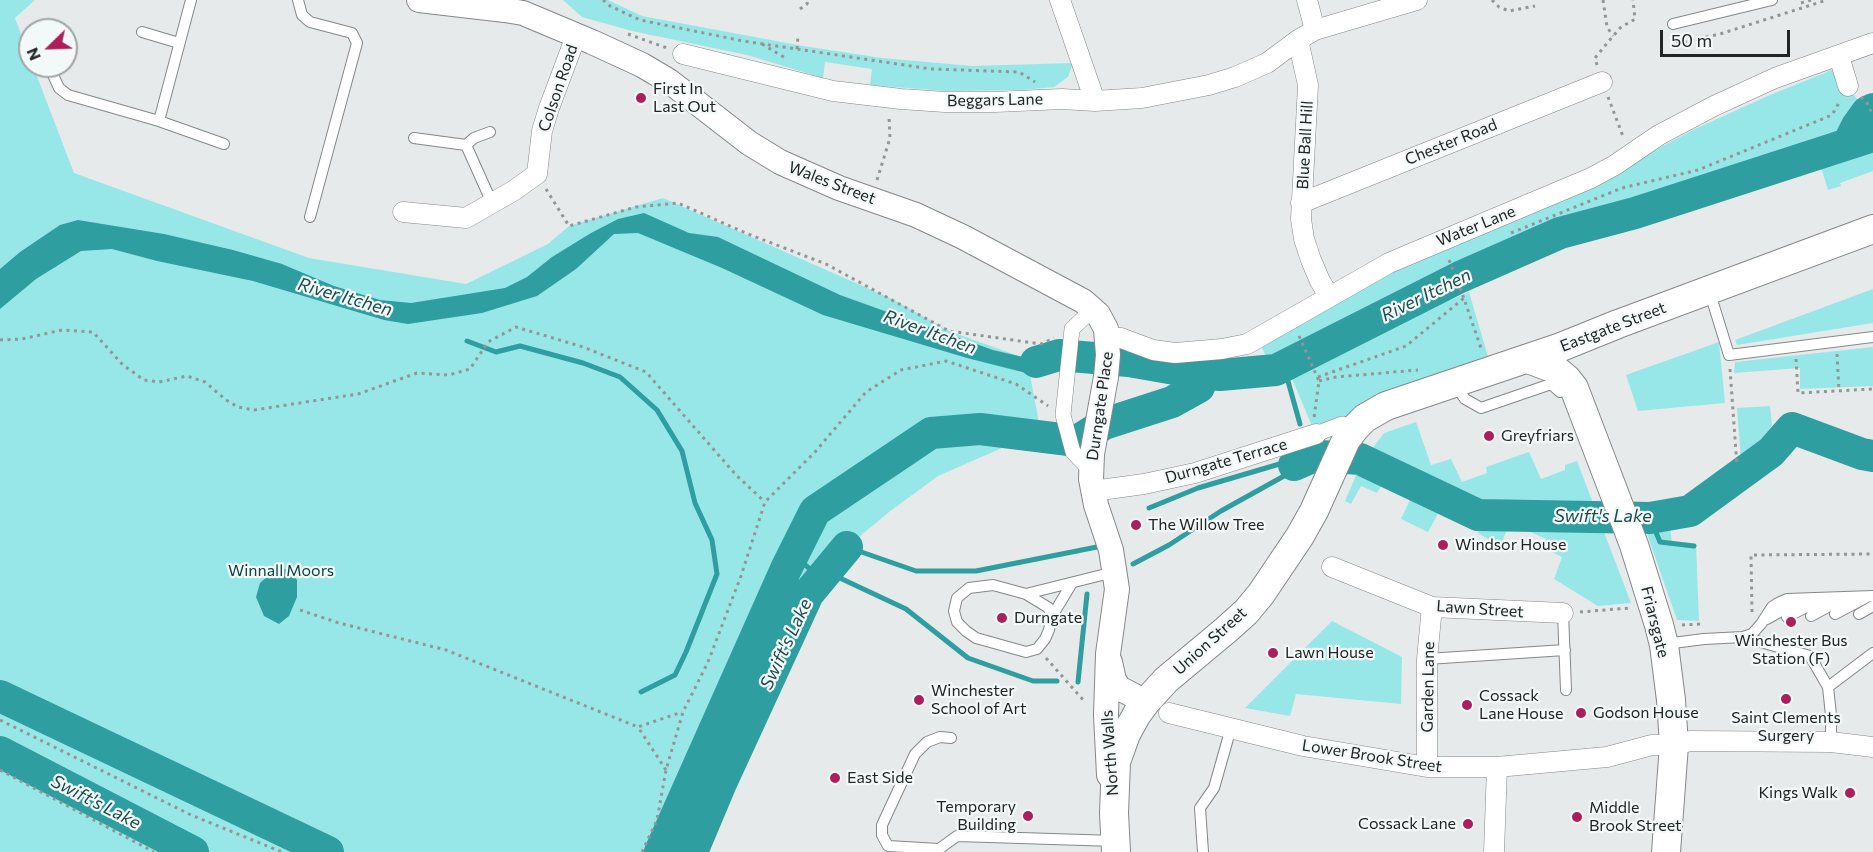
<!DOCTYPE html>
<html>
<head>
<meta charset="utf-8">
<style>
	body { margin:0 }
	#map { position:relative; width:1873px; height:852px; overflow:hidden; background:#e6eaea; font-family:Commissioner,sans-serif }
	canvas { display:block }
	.north { position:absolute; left:18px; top:18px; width:60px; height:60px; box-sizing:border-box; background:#f3f8f8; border:2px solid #a0a4a4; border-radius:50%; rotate:247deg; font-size:16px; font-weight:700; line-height:24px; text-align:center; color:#232525 }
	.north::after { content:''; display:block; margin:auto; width:21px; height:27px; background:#ac1f5a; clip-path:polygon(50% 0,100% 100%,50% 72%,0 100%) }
	.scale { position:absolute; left:1660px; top:30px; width:130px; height:27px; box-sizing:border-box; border:3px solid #232525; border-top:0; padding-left:8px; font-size:18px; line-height:21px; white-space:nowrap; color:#232525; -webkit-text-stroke:4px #f3f8f8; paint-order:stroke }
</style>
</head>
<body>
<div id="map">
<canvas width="1873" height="852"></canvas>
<div class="north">N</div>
<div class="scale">50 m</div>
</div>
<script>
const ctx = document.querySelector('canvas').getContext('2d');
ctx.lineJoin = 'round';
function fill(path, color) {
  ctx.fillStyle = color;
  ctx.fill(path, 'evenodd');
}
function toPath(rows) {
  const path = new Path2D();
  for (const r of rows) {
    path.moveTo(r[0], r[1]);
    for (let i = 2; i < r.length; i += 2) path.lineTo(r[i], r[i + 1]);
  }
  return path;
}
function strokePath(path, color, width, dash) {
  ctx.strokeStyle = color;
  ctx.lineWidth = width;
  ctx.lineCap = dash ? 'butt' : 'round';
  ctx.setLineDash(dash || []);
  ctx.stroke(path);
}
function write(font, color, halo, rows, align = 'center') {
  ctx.font = font + ' Commissioner,sans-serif';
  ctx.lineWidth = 4.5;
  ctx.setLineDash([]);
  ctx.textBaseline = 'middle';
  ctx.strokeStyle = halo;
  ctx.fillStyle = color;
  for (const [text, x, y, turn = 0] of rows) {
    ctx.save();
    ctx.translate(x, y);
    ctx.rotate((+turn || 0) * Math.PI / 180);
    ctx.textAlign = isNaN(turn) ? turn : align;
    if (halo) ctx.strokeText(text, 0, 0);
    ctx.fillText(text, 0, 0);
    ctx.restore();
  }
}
fill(toPath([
	[0,0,35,0,15,18,30,58,30,66,33,66,74,173,309,258,466,284,548,244,569,226,663,198,892,299,949,331,1027,359,1039,423,1002,448,938,476,889,512,847,547,809,594,721,783,692,852,0,852],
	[563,0,608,0,642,16,803,46,882,58,972,66,1073,63,1068,77,1054,87,1023,90,945,91,870,85,872,69,825,62,823,78,747,55,632,31,582,17],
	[1832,70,1865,108,1850,128,1837,137,1815,148,1638,197,1570,219,1466,263,1271,366,1261,346,1412,262,1564,198,1695,129,1770,95],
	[1873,144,1873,171,1840,183,1841,186,1828,190,1819,161],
	[1873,289,1873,323,1737,345,1735,340],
	[1469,292,1489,360,1342,424,1320,445,1288,369],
	[1719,342,1725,403,1638,411,1626,375],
	[1873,347,1873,386,1800,389,1800,368,1734,373,1735,362],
	[1770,406,1772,425,1759,447,1741,461,1737,408],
	[1416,422,1431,465,1451,459,1462,482,1487,473,1486,467,1529,452,1541,479,1565,470,1565,465,1577,461,1631,603,1598,606,1554,579,1562,557,1543,548,1546,539,1510,523,1500,546,1478,533,1481,525,1441,508,1428,532,1401,519,1411,498,1384,481,1377,493,1361,486,1351,504,1345,501,1362,462,1384,433],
	[1669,518,1672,544,1696,544,1699,621,1677,620,1643,522],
	[1332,621,1402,657,1401,704,1296,694,1290,716,1245,708]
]), '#98e7e8');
fill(toPath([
	[644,213,689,233,718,237,840,295,993,350,1036,360,1065,344,1064,366,1050,373,1030,374,967,358,823,315,722,268,638,233,614,234,576,269,537,296,482,313,408,324,384,320,253,281,157,261,112,249,81,251,36,279,0,309,0,269,20,252,60,225,78,220,164,234,233,250,282,264,334,286,380,300,411,303,505,288,527,277,552,257,591,233,618,219],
	[288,569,297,580,297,597,289,616,279,624,264,616,256,597,260,583,274,570]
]), '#2e9ea0');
strokePath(toPath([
	[467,341,496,352,520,346,583,363,620,377,657,410,682,451,695,503,712,540,717,574,686,652,675,675,641,692],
	[1284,367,1300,424],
	[1308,452,1310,458],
	[1149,508,1198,488,1283,463,1294,465],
	[1650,518,1660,542,1694,546],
	[847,547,916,571,976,571,1097,547],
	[793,555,821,578],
	[1133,564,1169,545,1221,511,1284,476,1294,465],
	[827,572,906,609,968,658,1033,681,1057,681],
	[1078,682,1087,594]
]), '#2e9ea0', 5);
strokePath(toPath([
	[1848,144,1857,126,1867,112,1873,109],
	[1036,362,1059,355,1129,361,1203,374,1220,375,1276,370,1460,277,1560,233,1635,213,1873,136],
	[1294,465,1310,458,1321,456,1360,459,1478,515,1650,518,1690,511,1771,452,1792,428,1862,454,1873,456],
	[0,696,328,852],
	[0,752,193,852],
	[660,852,786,569,815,511,931,433,980,429,1077,441,1104,424,1172,402,1199,387,1203,374],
	[692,852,721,783,808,594,847,547]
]), '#2e9ea0', 32);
const service = toPath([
	[298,0,302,15,310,22,352,33,357,43,310,217],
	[1673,24,1772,0],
	[142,32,179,43],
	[49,66,59,88,68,95,159,121,224,144],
	[159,121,191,0],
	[414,138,466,145,492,203],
	[466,145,474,138,490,132],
	[1709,290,1729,355,1873,337],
	[1455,385,1465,399,1481,408,1551,384,1560,392],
	[993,585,1026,594,1049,608,1051,618,1049,630,1045,639,1037,649,1026,652,976,638,966,631,957,622,954,611,957,598,969,588,993,585],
	[1026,594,1114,572],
	[1563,613,1566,690],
	[1835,614,1867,597],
	[1859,614,1873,606],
	[1811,616,1844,598],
	[1787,617,1822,599],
	[1051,618,1072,583],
	[1767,619,1803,599],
	[1743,637,1810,656,1828,687,1831,715,1831,742],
	[1665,644,1704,639,1743,637,1752,634,1761,624,1772,607,1778,603,1787,599,1873,596],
	[1427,659,1565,650],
	[1828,687,1873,653],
	[951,738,940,737,927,742,915,754,882,825,882,835,888,846,939,849,957,836,1115,841],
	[1203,852,1200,808,1214,788,1231,728]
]);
const pedestrian = toPath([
	[1316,434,1342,424,1348,428,1355,428],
	[1091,471,1073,452,1063,415,1072,329,1093,309]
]);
const minor = toPath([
	[1060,0,1095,101],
	[1307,0,1315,30],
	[1298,40,1308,85,1301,219,1304,239,1311,260,1320,281,1329,296],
	[683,54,833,91,901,99,945,102,995,102,1062,99,1095,101,1142,98,1209,85,1235,77,1267,63,1298,40,1315,30,1417,0],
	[1839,56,1848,86],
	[1301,203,1602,82],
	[403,212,466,218,513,191,537,174,542,131,549,108,576,36],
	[1108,337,1121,338,1153,350,1175,353,1222,349,1247,344,1389,263,1591,178,1615,165,1659,135,1714,106,1775,78,1873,43],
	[1093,491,1144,484,1195,473,1316,434],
	[1332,567,1432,607,1563,613],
	[1169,713,1303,746,1427,767,1497,767,1607,757,1652,745,1674,745,1690,741,1831,742,1873,747],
	[1427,767,1427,659,1432,607],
	[1494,852,1497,767]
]);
const tertiary = toPath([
	[419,0,505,10,523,13,592,42,642,65,669,81,749,143,780,162,839,188,916,215,963,237,1083,301,1098,314,1106,329,1108,355,1106,377,1092,454,1091,479,1096,505,1111,550,1117,589,1108,654,1106,715,1109,775],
	[1110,662,1114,680,1119,688,1146,702]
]);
const secondary = toPath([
	[1528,359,1555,369,1567,379,1574,388,1634,545,1659,625,1664,645,1671,700,1674,745,1666,852],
	[1116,852,1114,813,1116,762,1126,734,1137,714,1146,702,1166,680,1226,630,1246,612,1261,594,1300,536,1314,511,1346,440,1355,428,1365,418,1386,406,1561,347,1618,324,1873,229]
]);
strokePath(service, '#848888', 12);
strokePath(pedestrian, '#848888', 16);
strokePath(minor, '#848888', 21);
strokePath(tertiary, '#848888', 26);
strokePath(secondary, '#848888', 30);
strokePath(toPath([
	[603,0,610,6,640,20,743,41,931,69,1019,72,1035,82],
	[1492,0,1499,7,1509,11,1535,6],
	[1603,0,1607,27,1613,36],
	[1801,3,1811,0],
	[800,9,807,4,808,0],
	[628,34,667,48],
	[1675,38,1675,44,1720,34,1827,0],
	[762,44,787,59],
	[797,49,798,35],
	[1597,65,1595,58,1608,42,1620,28,1635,19,1633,0],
	[1608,97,1624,139],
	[1861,97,1867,103,1873,115],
	[877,180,890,138,889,116],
	[546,189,569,226,636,207,678,203,748,234,826,264,949,331,1041,344,1054,338],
	[1511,233,1622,188,1698,170,1832,115,1840,101],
	[1449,260,1462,293,1482,351],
	[1299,336,1319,381,1314,418],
	[0,340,22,339,62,330,93,332,123,365,144,380,159,382,187,376,205,382,226,400,238,407,254,410,358,394,417,373,449,375,470,369,488,342,516,327,583,347,646,372,736,475,765,502],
	[1837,354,1839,391],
	[1796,359,1798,393,1873,389],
	[1730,369,1737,466],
	[1318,377,1406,346,1464,298],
	[1319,381,1336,377,1418,370],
	[300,610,339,623,446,650,638,727],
	[1580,612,1630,608],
	[1752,612,1751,555,1873,554],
	[1682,625,1702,624],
	[1046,658,1085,702],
	[0,720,191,815,282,852],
	[0,770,154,852],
	[666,770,638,727,682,712],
	[642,852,657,820,666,770,683,712,708,662,741,576,765,502,815,452,866,392,901,370,946,361,1016,384,1048,406]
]), '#939696', 3, [3, 4.5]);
strokePath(service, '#fff', 10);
strokePath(pedestrian, '#fff', 15);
strokePath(minor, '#fff', 20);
strokePath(tertiary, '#fff', 24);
strokePath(secondary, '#fff', 28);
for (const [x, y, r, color] of [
	[641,98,6,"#ac1f5a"],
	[1489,436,6,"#ac1f5a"],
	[1136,525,6,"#ac1f5a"],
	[1443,545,6,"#ac1f5a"],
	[1002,618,6,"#ac1f5a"],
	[1791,622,6,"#ac1f5a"],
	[1273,653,6,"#ac1f5a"],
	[1786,699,6,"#ac1f5a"],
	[919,700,6,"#ac1f5a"],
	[1467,705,6,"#ac1f5a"],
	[1581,713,6,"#ac1f5a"],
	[835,778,6,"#ac1f5a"],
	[1850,793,6,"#ac1f5a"],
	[1028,816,6,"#ac1f5a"],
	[1577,817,6,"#ac1f5a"],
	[1468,824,6,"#ac1f5a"]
]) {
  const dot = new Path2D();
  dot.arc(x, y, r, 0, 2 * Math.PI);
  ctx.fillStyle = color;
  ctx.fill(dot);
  strokePath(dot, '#f3f8f8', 2);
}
write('16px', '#232525', '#f3f8f8', [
	["Colson Road",558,88,-71],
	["Beggars Lane",995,100,-1],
	["Chester Road",1451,142,-22],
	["Blue Ball Hill",1305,145,-87],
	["Wales Street",832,183,21],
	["Water Lane",1476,226,-22],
	["Eastgate Street",1613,327,-21],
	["Durngate Place",1100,406,-82],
	["Durngate Terrace",1226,461,-16],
	["Lawn Street",1480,609,4],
	["Friarsgate",1655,622,76],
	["Union Street",1210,641,-42],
	["Garden Lane",1428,687,-89],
	["North Walls",1110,753,-94],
	["Lower Brook Street",1372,756,9]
]);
write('16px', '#232525', '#f3f8f8', [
	["First In",653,89],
	["Last Out",653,107],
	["Greyfriars",1501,436],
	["The Willow Tree",1148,525],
	["Windsor House",1455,545],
	["Durngate",1014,618],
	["Winchester Bus",1791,641,"center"],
	["Station (F)",1791,659,"center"],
	["Lawn House",1285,653],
	["Winchester",931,691],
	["School of Art",931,709],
	["Cossack",1479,696],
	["Lane House",1479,714],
	["Godson House",1593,713],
	["Saint Clements",1786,718,"center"],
	["Surgery",1786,736,"center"],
	["East Side",847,778],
	["Kings Walk",1838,793,"right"],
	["Temporary",1016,807,"right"],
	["Building",1016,825,"right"],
	["Middle",1589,808],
	["Brook Street",1589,826],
	["Cossack Lane",1456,824,"right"]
], 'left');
write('16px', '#0f4141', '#f3f8f8', [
	["Winnall Moors",281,571]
]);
write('italic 18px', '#1c4c4c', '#f3f8f8', [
	["River Itchen",1426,295,-26],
	["River Itchen",345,297,16],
	["River Itchen",930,332,20],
	["Swift's Lake",1603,516],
	["Swift's Lake",786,644,-65],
	["Swift's Lake",96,802,27]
]);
</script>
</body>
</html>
